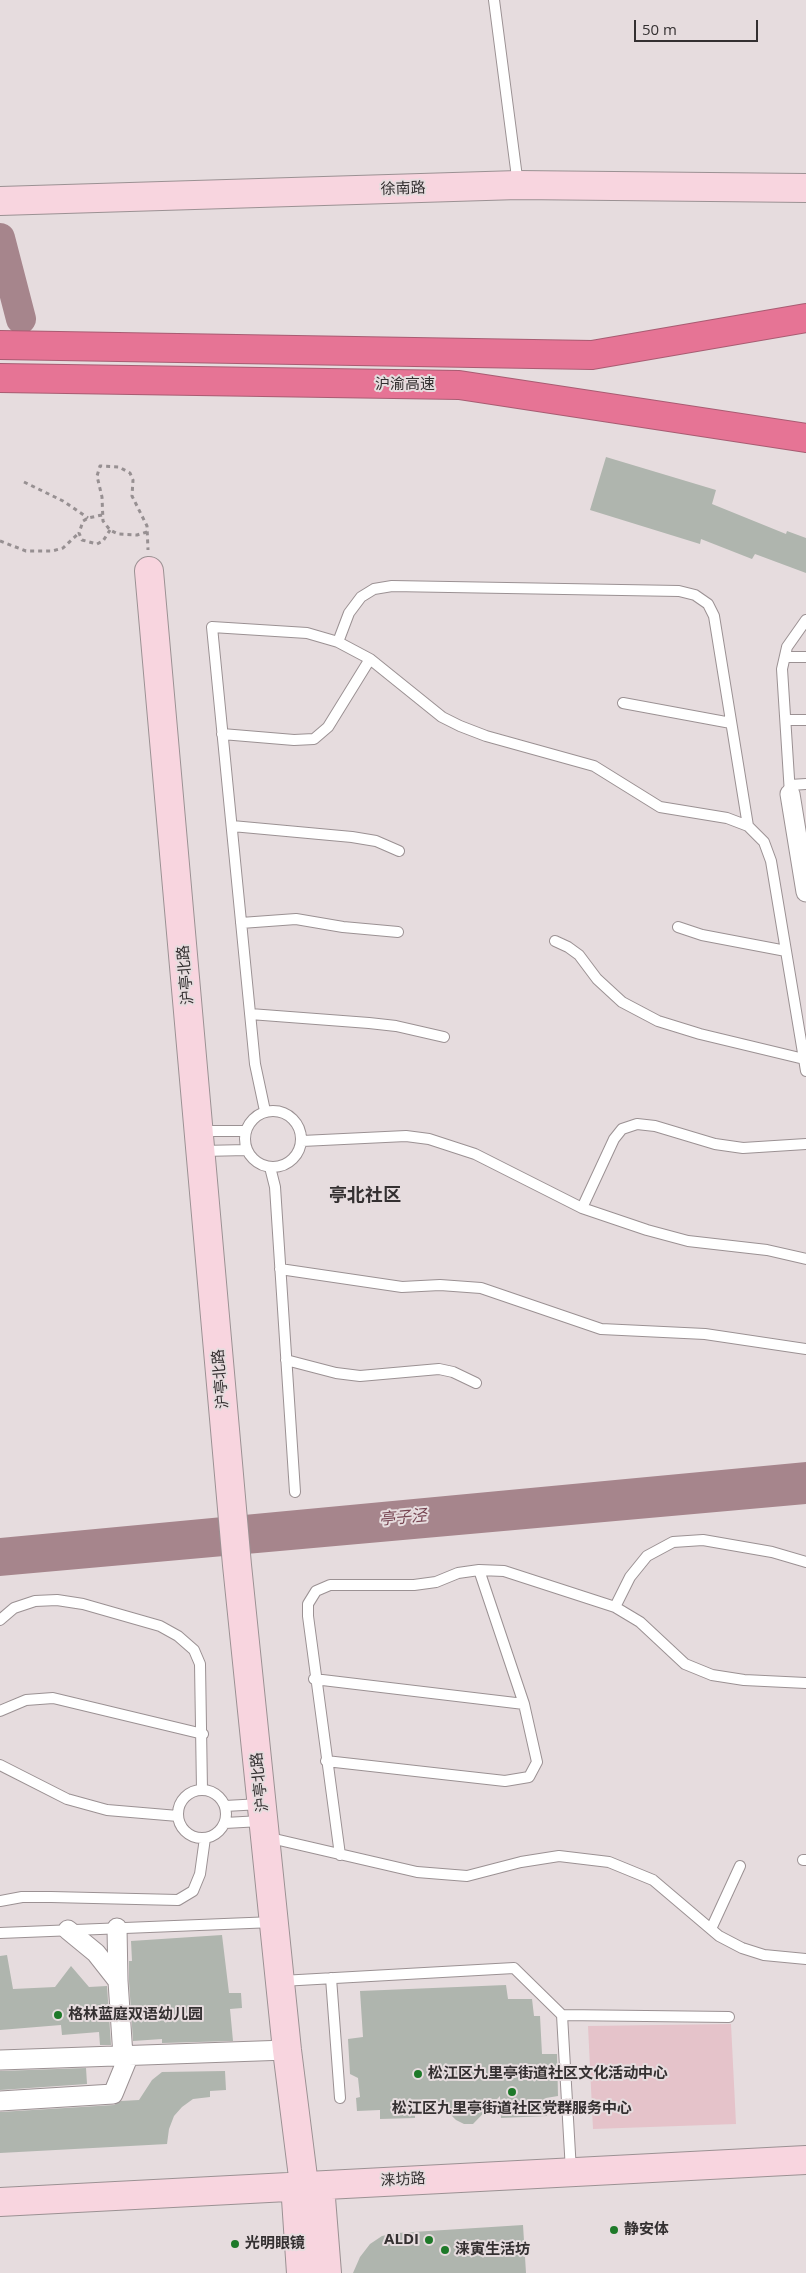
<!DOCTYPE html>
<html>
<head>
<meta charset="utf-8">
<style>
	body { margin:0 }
	#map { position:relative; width:806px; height:2273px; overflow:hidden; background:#e6dcde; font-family:"Open Sans",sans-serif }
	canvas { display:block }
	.scale { position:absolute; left:634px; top:20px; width:124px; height:22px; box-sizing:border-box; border:2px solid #343031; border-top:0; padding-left:6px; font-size:15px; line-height:18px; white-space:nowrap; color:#343031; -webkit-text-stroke:4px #e6dcde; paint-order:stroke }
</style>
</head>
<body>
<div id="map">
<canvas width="806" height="2273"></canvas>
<div class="scale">50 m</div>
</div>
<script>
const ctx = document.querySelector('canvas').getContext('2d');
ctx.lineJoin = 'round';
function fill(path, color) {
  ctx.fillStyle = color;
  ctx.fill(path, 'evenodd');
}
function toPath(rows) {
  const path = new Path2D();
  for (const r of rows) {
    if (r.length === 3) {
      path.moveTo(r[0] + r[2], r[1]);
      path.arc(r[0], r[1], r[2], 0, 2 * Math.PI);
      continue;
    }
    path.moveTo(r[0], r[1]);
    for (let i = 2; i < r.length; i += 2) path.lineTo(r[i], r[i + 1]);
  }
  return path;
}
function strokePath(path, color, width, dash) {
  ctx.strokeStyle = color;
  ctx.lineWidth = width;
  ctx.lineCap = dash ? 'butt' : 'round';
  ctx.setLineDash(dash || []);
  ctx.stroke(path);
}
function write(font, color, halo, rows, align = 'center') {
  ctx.font = font + ' "Open Sans","Noto Sans SC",sans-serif';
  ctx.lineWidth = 4;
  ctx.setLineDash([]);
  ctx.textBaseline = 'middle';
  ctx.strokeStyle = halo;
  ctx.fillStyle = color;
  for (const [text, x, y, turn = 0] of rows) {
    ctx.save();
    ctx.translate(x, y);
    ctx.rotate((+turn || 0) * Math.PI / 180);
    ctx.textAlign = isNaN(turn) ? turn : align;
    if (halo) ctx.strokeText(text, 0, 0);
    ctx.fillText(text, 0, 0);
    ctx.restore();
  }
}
fill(toPath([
	[731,2024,736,2124,593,2129,588,2026]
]), '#e5c3ca');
fill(toPath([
	[806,1462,806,1504,0,1576,0,1538]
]), '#a6858c');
strokePath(toPath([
	[0,238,21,319]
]), '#a6858c', 30);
fill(toPath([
	[606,457,716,490,712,504,786,534,787,531,806,538,806,573,755,554,752,559,701,539,700,544,590,510],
	[222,1935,229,1993,241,1993,242,2008,230,2009,233,2041,162,2043,162,2039,133,2041,129,1981,129,1961,132,1961,131,1941],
	[7,1955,13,1989,55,1987,71,1966,89,1987,107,1986,111,2045,100,2045,99,2032,62,2035,61,2025,0,2030,0,1956],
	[506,1985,508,1999,532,1999,534,2016,540,2016,542,2054,557,2054,558,2096,546,2098,547,2116,501,2118,500,2096,473,2124,464,2124,456,2120,451,2115,448,2102,415,2104,415,2118,380,2119,380,2110,357,2111,356,2098,360,2097,358,2078,350,2074,348,2039,363,2037,360,1991],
	[86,2068,87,2084,0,2090,0,2071],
	[225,2071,226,2090,210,2091,210,2097,193,2099,182,2107,174,2116,169,2129,167,2144,0,2153,0,2112,114,2105,121,2101,139,2100,152,2080,162,2072],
	[523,2225,526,2273,353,2273,360,2257,370,2244,382,2236,397,2233]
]), '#afb5ae');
const lane = toPath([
	[494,0,518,185],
	[338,642,349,613,361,597,374,589,392,586,679,591,695,595,708,604,714,616,748,826],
	[785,657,806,657],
	[623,703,731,723],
	[786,720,806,720],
	[222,734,294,740,314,739,328,727,370,659],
	[790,785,806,784],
	[790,794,782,669,787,647,806,620],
	[232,826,352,837,376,841,399,851],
	[241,923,296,919,343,927,398,932],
	[678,927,702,935,786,951],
	[555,941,568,947,579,955,597,979,622,1002,658,1021,700,1034,804,1059],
	[250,1014,369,1023,396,1026,444,1037],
	[273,1139,28],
	[265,1111,255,1064,212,627,307,633,338,642,370,659,442,717,460,726,486,736,594,766,660,807,727,818,748,826,764,842,771,861,806,1071],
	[200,1131,246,1131],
	[302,1141,406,1136,429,1139,475,1154,582,1208,647,1230,688,1241,767,1250,806,1259],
	[202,1151,247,1150],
	[270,1167,275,1187,295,1492],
	[582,1208,614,1139,622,1129,637,1124,655,1126,715,1144,743,1148,806,1144],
	[280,1269,402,1287,440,1285,481,1288,601,1329,705,1334,806,1349],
	[286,1360,336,1373,360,1376,439,1369,453,1372,476,1383],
	[615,1607,630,1577,647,1556,673,1542,703,1540,772,1552,806,1562],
	[0,1620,14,1608,35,1601,57,1600,83,1604,160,1626,178,1636,194,1650,200,1664,202,1790],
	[314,1679,524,1704],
	[0,1711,26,1700,53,1698,203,1734],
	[326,1761,505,1781,529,1777,537,1762,524,1704,479,1570],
	[0,1765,67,1799,107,1810,178,1816],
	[202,1814,24],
	[225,1806,261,1804],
	[225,1823,261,1821],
	[266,1837,417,1872,467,1876,521,1862,559,1856,609,1862,653,1880,719,1936,742,1948,764,1955,806,1959],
	[340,1855,308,1616,308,1604,316,1591,330,1585,414,1585,436,1582,458,1573,479,1570,504,1571,615,1607,640,1622,685,1664,712,1675,744,1680,806,1683],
	[803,1860,806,1860],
	[0,1901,22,1897,51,1897,178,1900,193,1891,200,1874,205,1838],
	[711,1929,740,1866],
	[0,1933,274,1922],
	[331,1978,340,2098],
	[281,1981,514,1968,562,2015,729,2017],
	[562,2015,571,2171]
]);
const street = toPath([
	[790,794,806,892],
	[117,1928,118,1981],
	[68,1930,96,1953,118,1981,123,2056],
	[0,2060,287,2050],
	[0,2101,113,2094,129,2055]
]);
const secondary = toPath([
	[0,201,518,185,806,188],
	[149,571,237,1565,287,2050,304,2185,296,2199,301,2273],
	[304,2185,321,2198,327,2273],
	[0,2202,806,2160]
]);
const highway = toPath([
	[0,345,592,355,806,318],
	[0,378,459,385,806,438]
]);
strokePath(lane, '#9b9193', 12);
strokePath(street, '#9b9193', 21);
strokePath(secondary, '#9b9193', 30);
strokePath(highway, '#a85c72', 30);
strokePath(toPath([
	[24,482,63,501,88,518],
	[102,515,88,518,83,521,79,533,82,540,97,544,103,541,110,530],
	[147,532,137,535,118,534,110,530,103,521,102,497,97,476,100,466,119,467,130,473,133,480,132,496,147,526,148,550],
	[0,541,26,551,52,551,63,548,79,533]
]), '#979092', 3, [4, 4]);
strokePath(lane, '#fff', 10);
strokePath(street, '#fff', 19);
strokePath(secondary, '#f8d5df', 28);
strokePath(highway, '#e67495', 28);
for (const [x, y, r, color] of [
	[58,2015,5,"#1e7929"],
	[418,2074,5,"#1e7929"],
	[512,2092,5,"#1e7929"],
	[614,2230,5,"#1e7929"],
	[429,2240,5,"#1e7929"],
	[235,2244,5,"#1e7929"],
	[445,2250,5,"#1e7929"]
]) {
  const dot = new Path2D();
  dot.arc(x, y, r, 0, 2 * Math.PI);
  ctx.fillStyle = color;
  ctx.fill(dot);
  strokePath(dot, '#e6dcde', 2);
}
write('15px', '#343031', '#e6dcde', [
	["徐南路",403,189,-2],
	["沪渝高速",405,385],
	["沪亭北路",186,975,-95],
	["沪亭北路",221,1379,-95],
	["沪亭北路",260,1782,-96],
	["涞坊路",403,2180,-3]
]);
write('bold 15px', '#343031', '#e6dcde', [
	["格林蓝庭双语幼儿园",68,2015],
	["松江区九里亭街道社区文化活动中心",428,2074],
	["松江区九里亭街道社区党群服务中心",512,2109,"center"],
	["静安体",624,2230],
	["ALDI",419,2240,"right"],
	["光明眼镜",245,2244],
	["涞寅生活坊",455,2250]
], 'left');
write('italic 16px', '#764451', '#e6dcde', [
	["亭子泾",403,1518,-5]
]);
write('bold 18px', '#343031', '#e6dcde', [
	["亭北社区",365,1196]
]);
</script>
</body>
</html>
